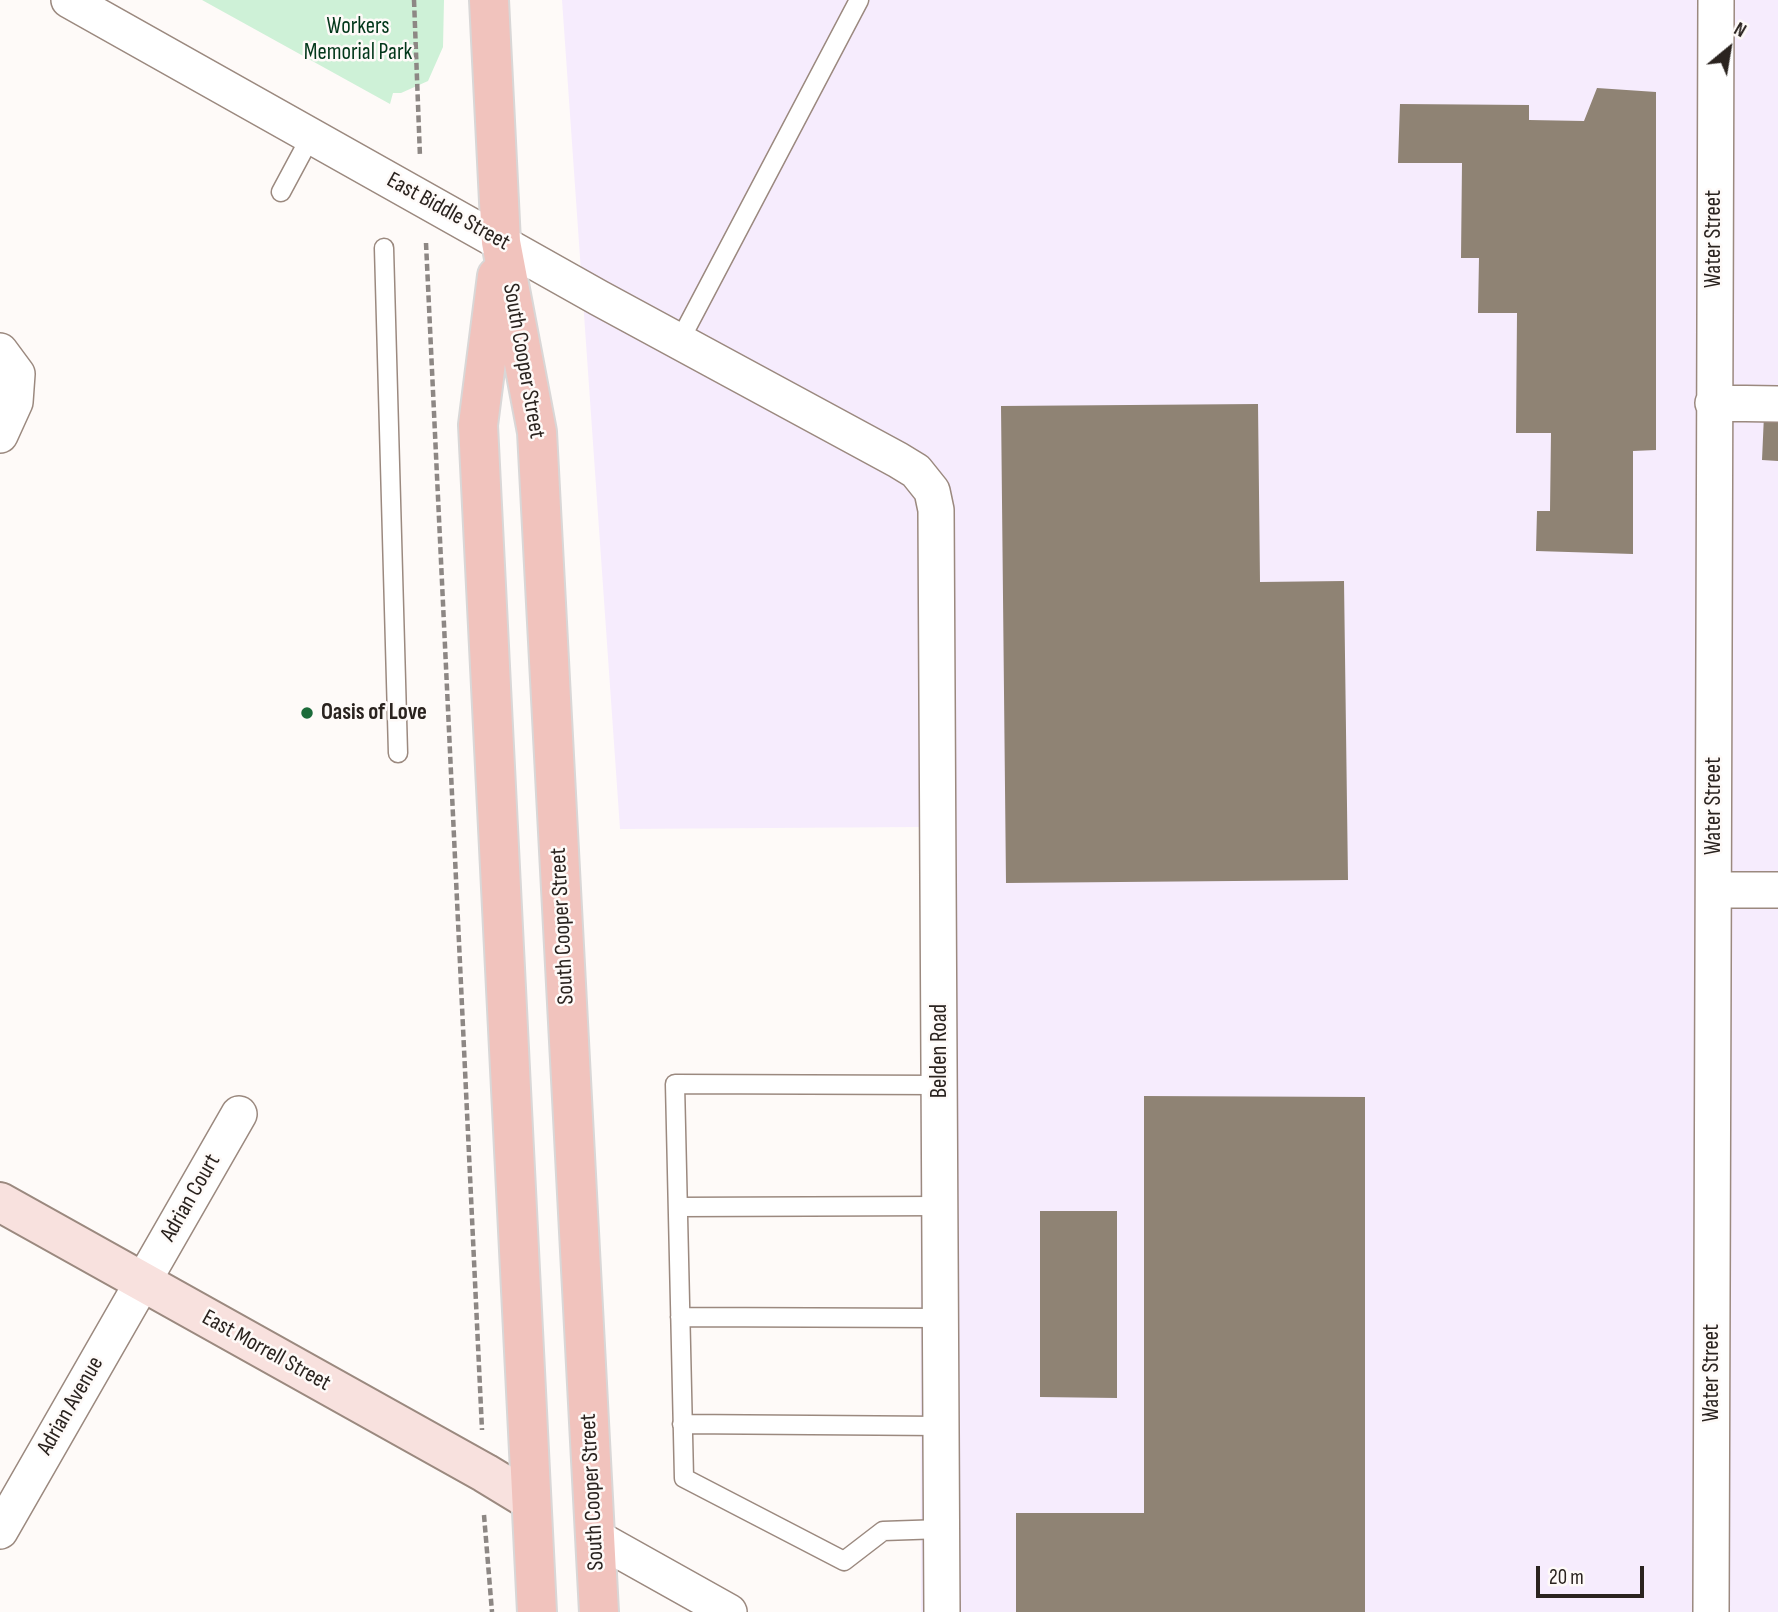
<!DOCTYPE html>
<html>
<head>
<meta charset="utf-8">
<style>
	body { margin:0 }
	#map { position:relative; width:1778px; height:1612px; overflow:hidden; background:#fefaf8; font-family:"Sofia Sans Condensed",sans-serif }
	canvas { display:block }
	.north { position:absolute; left:1694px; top:14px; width:70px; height:70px; -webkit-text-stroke:5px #fefaf8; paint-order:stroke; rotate:30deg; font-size:19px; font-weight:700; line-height:28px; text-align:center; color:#2a231f }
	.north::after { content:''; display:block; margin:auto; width:24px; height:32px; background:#2a231f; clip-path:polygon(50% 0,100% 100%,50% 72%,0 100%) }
	.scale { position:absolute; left:1536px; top:1566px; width:108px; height:32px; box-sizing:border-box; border:4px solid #2a231f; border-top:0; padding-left:9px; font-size:21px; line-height:24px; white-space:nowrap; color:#2a231f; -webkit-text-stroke:5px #fefaf8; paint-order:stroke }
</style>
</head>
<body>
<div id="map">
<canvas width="1778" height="1612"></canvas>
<div class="north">N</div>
<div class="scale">20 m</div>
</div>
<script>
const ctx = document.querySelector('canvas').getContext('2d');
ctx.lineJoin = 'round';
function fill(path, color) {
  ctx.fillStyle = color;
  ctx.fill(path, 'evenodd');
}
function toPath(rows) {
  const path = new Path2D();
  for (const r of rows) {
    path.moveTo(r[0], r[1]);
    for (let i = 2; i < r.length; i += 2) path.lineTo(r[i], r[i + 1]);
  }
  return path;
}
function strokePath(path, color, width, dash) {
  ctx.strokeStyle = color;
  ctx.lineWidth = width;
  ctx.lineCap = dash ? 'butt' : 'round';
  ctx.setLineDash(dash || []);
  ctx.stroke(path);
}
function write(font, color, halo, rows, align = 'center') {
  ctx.font = font + ' "Sofia Sans Condensed",sans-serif';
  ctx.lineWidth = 5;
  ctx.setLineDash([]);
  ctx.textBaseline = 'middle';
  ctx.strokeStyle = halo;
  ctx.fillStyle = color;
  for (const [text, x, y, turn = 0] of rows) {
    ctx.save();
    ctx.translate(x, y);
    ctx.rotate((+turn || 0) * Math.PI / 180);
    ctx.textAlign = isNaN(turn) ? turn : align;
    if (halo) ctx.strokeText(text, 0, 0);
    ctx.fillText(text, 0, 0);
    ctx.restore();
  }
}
fill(toPath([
	[562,0,1778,0,1778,1612,921,1612,920,827,620,829]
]), '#f6ecfd');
fill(toPath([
	[202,0,444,0,443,47,428,81,401,93,393,93,390,104]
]), '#cef1d7');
fill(toPath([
	[1597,88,1656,92,1656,450,1633,451,1633,554,1536,551,1537,511,1550,511,1551,433,1516,433,1517,313,1478,313,1479,258,1461,258,1462,163,1398,163,1400,104,1529,105,1529,120,1584,121],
	[1258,404,1260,582,1344,581,1348,880,1006,883,1001,406],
	[1764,415,1778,416,1778,461,1762,460],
	[1144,1096,1365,1097,1365,1612,1016,1612,1016,1513,1144,1513],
	[1040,1211,1117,1211,1117,1398,1040,1397]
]), '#8f8374');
const lane = toPath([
	[281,192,311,136],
	[384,248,398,753],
	[679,342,859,0],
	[940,1085,675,1084,684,1478,844,1561,883,1531,942,1529],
	[678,1207,940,1206],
	[680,1317,941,1318],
	[682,1424,941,1426]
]);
const street = toPath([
	[69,0,599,298,898,460,916,471,932,491,936,510,942,1612],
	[0,351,17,374,15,402,0,435],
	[1713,403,1778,404],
	[1714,890,1778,890],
	[0,1531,239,1114],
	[595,1537,729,1612],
	[1711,1612,1716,0]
]);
const secondary = toPath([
	[0,1202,485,1473,531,1501]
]);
const primary = toPath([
	[489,0,501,242,537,432,599,1612],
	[497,276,478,425,537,1612]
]);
strokePath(lane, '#9b897f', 21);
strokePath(street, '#9b897f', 38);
strokePath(secondary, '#9b897f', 42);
strokePath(primary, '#d9d7d7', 42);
strokePath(toPath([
	[414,0,420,157],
	[426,243,482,1430],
	[484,1515,492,1612]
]), '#8d8784', 4.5, [7, 3.5]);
strokePath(lane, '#fff', 18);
strokePath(street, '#fff', 35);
strokePath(secondary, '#f8e1de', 38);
strokePath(primary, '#f1c3bd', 38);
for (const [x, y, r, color] of [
	[307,713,7,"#1c6b3a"]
]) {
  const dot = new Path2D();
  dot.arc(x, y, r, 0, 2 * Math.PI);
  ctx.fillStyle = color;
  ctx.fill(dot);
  strokePath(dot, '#fefaf8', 2.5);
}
write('23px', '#02371a', '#fefaf8', [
	["Workers",358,27],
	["Memorial Park",358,53]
]);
write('23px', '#2a231f', '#fefaf8', [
	["East Biddle Street",448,212,29],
	["Water Street",1714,239,-90],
	["South Cooper Street",523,361,80],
	["Water Street",1714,806,-90],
	["South Cooper Street",563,926,-93],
	["Belden Road",940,1051,-90],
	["Adrian Court",191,1198,-60],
	["East Morrell Street",266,1351,29],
	["Water Street",1712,1373,-90],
	["Adrian Avenue",71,1406,-60],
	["South Cooper Street",593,1492,-93]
]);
write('bold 23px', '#2a231f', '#fefaf8', [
	["Oasis of Love",321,713]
], 'left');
</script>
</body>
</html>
